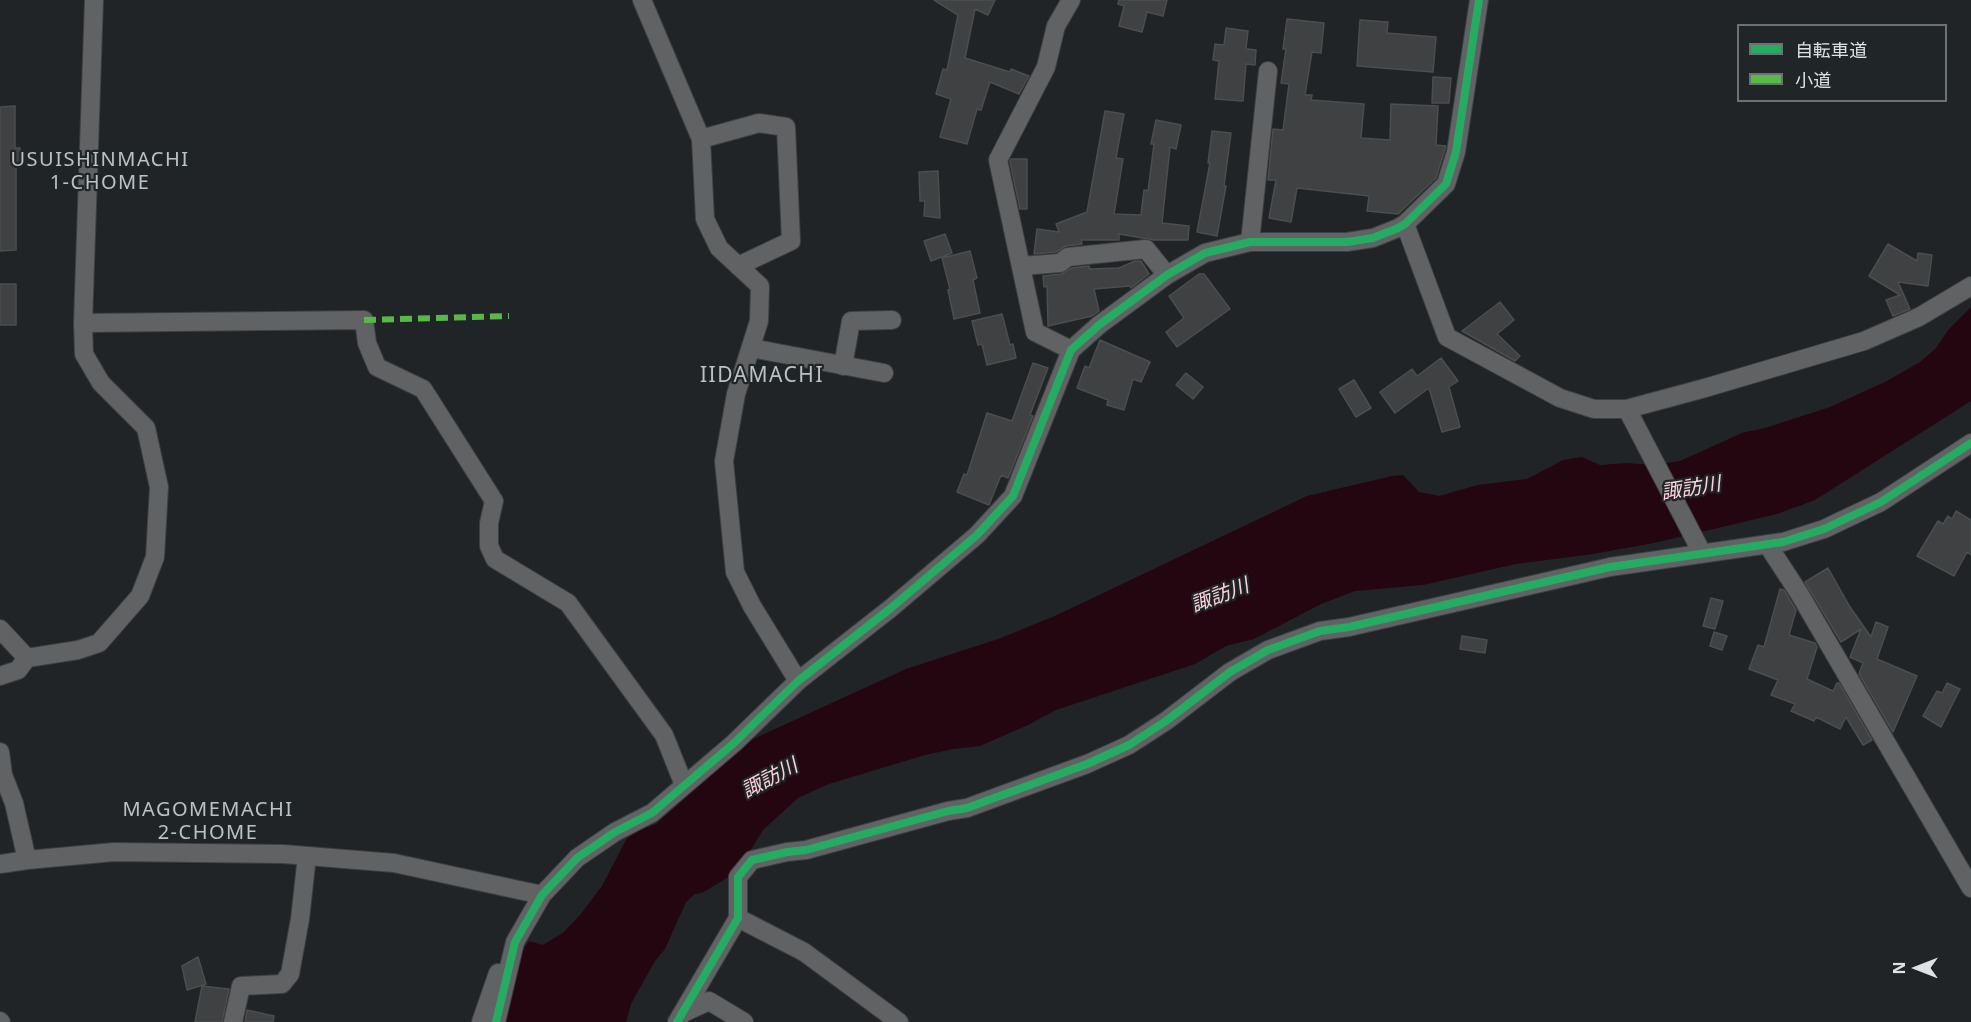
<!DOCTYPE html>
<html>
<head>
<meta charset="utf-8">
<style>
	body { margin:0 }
	#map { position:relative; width:1971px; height:1022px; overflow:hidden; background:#212426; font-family:"Noto Sans","Noto Sans JP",sans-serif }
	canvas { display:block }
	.legend { position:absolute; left:1737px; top:24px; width:210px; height:78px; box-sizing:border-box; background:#202527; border:2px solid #6c7173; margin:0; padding:8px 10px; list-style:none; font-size:18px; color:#dfe2e4 }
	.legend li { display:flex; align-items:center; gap:12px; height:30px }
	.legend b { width:30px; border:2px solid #6c7173 }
	.north { position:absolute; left:1887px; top:938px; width:60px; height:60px; -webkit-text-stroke:4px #202527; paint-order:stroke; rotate:270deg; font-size:16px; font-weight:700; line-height:24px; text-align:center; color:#dfe2e4 }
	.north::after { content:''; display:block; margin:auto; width:21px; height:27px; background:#dfe2e4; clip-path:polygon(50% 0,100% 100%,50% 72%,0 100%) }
</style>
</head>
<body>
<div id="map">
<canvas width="1971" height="1022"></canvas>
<ul class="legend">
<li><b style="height:8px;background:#26ab63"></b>自転車道</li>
<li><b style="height:8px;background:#58b947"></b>小道</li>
</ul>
<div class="north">N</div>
</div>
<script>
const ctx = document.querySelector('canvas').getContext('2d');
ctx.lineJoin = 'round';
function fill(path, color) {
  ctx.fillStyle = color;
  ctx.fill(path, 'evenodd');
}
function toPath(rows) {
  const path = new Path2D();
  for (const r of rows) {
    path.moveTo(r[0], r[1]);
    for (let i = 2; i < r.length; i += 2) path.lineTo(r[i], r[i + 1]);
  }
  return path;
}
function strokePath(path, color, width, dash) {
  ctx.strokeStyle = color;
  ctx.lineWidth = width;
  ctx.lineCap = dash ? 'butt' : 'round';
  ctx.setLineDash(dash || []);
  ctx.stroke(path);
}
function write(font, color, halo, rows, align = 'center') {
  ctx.font = font + ' "Noto Sans","Noto Sans JP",sans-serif';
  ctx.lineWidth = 4.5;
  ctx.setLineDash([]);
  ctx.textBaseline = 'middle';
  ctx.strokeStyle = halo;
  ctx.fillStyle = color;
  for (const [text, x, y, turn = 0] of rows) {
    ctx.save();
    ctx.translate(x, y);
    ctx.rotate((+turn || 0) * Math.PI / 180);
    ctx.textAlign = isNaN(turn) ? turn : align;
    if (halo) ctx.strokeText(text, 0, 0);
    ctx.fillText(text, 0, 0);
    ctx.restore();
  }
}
fill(toPath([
	[1971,307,1971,401,1815,500,1777,514,1654,543,1593,554,1516,564,1423,585,1355,591,1321,604,1254,639,1226,646,1195,664,1056,710,1028,725,980,746,953,749,925,755,829,784,798,798,763,830,737,872,702,893,695,894,686,902,665,949,655,961,631,1004,626,1022,501,1022,518,967,523,950,529,941,543,945,564,932,580,915,602,886,627,838,642,829,656,824,751,740,906,669,1001,638,1057,615,1307,496,1392,476,1403,475,1419,492,1439,496,1478,485,1527,479,1563,460,1582,457,1600,465,1627,463,1653,465,1680,461,1742,433,1765,428,1830,407,1887,381,1920,362,1936,348,1949,329]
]), '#230610');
const building = toPath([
	[934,0,995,0,988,15,975,9,965,58,1010,72,1011,69,1029,76,1019,94,990,82,981,110,977,109,967,144,940,137,951,99,936,94,943,69,947,70,958,15,934,0],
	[1119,0,1167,0,1163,16,1147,12,1142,32,1119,26,1124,6,1118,4,1119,0],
	[1287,19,1324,23,1321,53,1312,52,1305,95,1312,95,1311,100,1364,104,1361,138,1390,140,1391,104,1438,106,1436,145,1446,146,1436,178,1398,214,1367,211,1369,196,1297,188,1291,222,1269,218,1276,180,1268,180,1273,129,1283,130,1289,84,1281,83,1286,49,1283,49,1287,19],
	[1360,20,1388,22,1387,33,1436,37,1433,72,1357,66,1360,20],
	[1226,28,1248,31,1246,49,1256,50,1255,65,1246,64,1243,101,1215,99,1219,61,1213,60,1215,44,1224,45,1226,28],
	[1433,77,1451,78,1449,103,1432,103,1433,77],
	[15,106,15,148,20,148,20,166,16,166,16,250,0,251,0,107,15,106],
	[1105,111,1124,114,1116,158,1123,159,1114,214,1141,215,1144,190,1148,191,1154,144,1151,144,1156,120,1181,125,1176,149,1170,147,1162,223,1189,226,1188,240,1154,240,1119,234,1119,240,1081,240,1082,244,1066,246,1056,252,1034,254,1037,229,1059,232,1056,224,1087,212,1105,111],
	[1212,131,1231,133,1224,186,1226,186,1217,236,1197,232,1210,163,1208,163,1212,131],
	[1011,159,1027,159,1027,209,1020,209,1010,162,1011,159],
	[938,171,940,218,924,216,925,201,920,201,919,172,938,171],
	[945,234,952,253,931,261,924,241,945,234],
	[1888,244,1917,261,1918,253,1932,255,1928,286,1898,282,1910,309,1893,316,1886,300,1900,295,1869,276,1888,244],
	[970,251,977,278,973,280,980,313,954,319,948,290,950,289,942,258,970,251],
	[1135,261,1141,261,1149,274,1131,288,1130,286,1094,289,1099,311,1092,316,1048,326,1047,286,1044,287,1043,276,1061,274,1072,268,1089,266,1090,269,1119,268,1135,261],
	[1199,274,1204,274,1230,309,1177,347,1166,332,1184,318,1169,296,1199,274],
	[0,284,16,284,16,325,0,325,0,284],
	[1500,302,1514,320,1497,334,1520,356,1515,361,1462,331,1500,302],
	[1002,314,1010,345,1013,344,1016,358,987,365,982,344,978,345,972,321,1002,314],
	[1100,340,1150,362,1141,382,1133,379,1124,410,1107,405,1108,400,1077,388,1085,366,1089,368,1100,340],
	[1441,358,1458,381,1449,387,1460,427,1442,432,1429,388,1395,413,1380,392,1412,369,1417,376,1441,358],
	[1033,363,1048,368,1030,415,1033,416,1008,478,1001,475,989,505,957,492,964,474,967,475,987,413,1012,421,1033,363],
	[1186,373,1203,387,1193,399,1176,385,1186,373],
	[1354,380,1371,408,1356,417,1339,389,1354,380],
	[1956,511,1971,520,1971,555,1967,552,1954,576,1917,556,1938,521,1943,524,1948,516,1952,519,1956,511],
	[1828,568,1850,607,1871,637,1876,622,1888,627,1877,659,1917,676,1893,732,1859,674,1863,663,1850,657,1861,629,1841,642,1805,582,1828,568],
	[1780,589,1784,590,1796,610,1789,635,1815,643,1817,647,1807,679,1833,691,1837,683,1839,683,1872,740,1863,745,1846,717,1840,729,1816,717,1814,721,1791,711,1795,704,1771,695,1778,680,1749,669,1758,645,1764,647,1780,589],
	[1711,598,1723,601,1715,629,1703,626,1711,598],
	[1714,632,1727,636,1722,650,1710,646,1714,632],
	[1462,636,1487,640,1485,653,1460,649,1462,636],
	[1947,683,1960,689,1941,727,1923,716,1937,691,1942,693,1947,683],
	[198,957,206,984,187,990,182,966,198,957],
	[202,986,229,989,222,1022,195,1022,202,986],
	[247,1010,274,1016,273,1022,245,1022,247,1010]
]);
fill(building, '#3f4142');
strokePath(building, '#4b4e4f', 1.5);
const minor = toPath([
	[642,0,701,139,705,219,719,248,760,286,759,321,736,394,724,461,735,572,752,606,798,681],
	[1071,0,1056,26,1046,67,998,160,1035,332,1071,350],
	[701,139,759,123,786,127,791,241,738,266],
	[1405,224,1447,337,1560,398,1594,409,1627,409,1705,388,1864,341,1919,317,1971,286],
	[1250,242,1268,71],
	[1021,266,1060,263,1068,257,1146,249,1167,275],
	[83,323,364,320,367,343,377,367,423,389,494,501,489,523,489,546,495,559,568,603,664,735,684,785],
	[751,348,884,373],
	[843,366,851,321,892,320],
	[1627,409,1702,553],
	[1767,544,1799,593,1971,888],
	[0,629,27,658],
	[0,676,18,670,27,658,78,650,99,643,140,596,155,557,159,487,146,428,101,383,84,354,83,323,94,0],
	[0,752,3,775,14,803,27,860],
	[0,864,27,860,114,852,283,854,394,863,542,895],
	[738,918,804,952,899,1022],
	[683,1013,709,1001,744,1022],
	[0,1021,1,1022],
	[233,1022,241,986,282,984,290,974,300,919,307,856],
	[481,1022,498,973],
	[496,1022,515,942,542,895,577,858,615,832,652,813,734,743,798,681,891,608,977,535,1013,496,1071,350,1099,325,1167,275,1205,253,1250,242,1347,242,1373,238,1398,228,1405,224,1446,184,1456,152,1479,0],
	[677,1022,738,918,738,877,752,860,787,852,806,850,948,811,967,808,1087,764,1129,745,1166,721,1230,672,1268,650,1320,631,1349,627,1610,567,1783,542,1824,529,1881,502,1971,443]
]);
strokePath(minor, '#3d4042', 20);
strokePath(minor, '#616263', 18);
strokePath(toPath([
	[364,320,509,316]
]), '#58b947', 6, [12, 6]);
strokePath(toPath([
	[496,1022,515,942,542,895,577,858,615,832,652,813,734,743,798,681,891,608,977,535,1013,496,1071,350,1099,325,1167,275,1205,253,1250,242,1347,242,1373,238,1398,228,1405,224,1446,184,1456,152,1479,0],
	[677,1022,738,918,738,877,752,860,787,852,806,850,948,811,967,808,1087,764,1129,745,1166,721,1230,672,1268,650,1320,631,1349,627,1610,567,1783,542,1824,529,1881,502,1971,443]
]), '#26ab63', 8);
ctx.letterSpacing = '1.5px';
write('20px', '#bbc2c5', '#202527', [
	["USUISHINMACHI",100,160],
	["1-CHOME",100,183],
	["MAGOMEMACHI",208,810],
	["2-CHOME",208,833]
]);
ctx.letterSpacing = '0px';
write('italic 20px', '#ffd1dc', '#202527', [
	["諏訪川",1691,489,-9],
	["諏訪川",1220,596,-21],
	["諏訪川",770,779,-28]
]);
ctx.letterSpacing = '1.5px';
write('21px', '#bbc2c5', '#202527', [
	["IIDAMACHI",762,376]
]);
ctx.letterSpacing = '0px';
</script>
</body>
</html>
